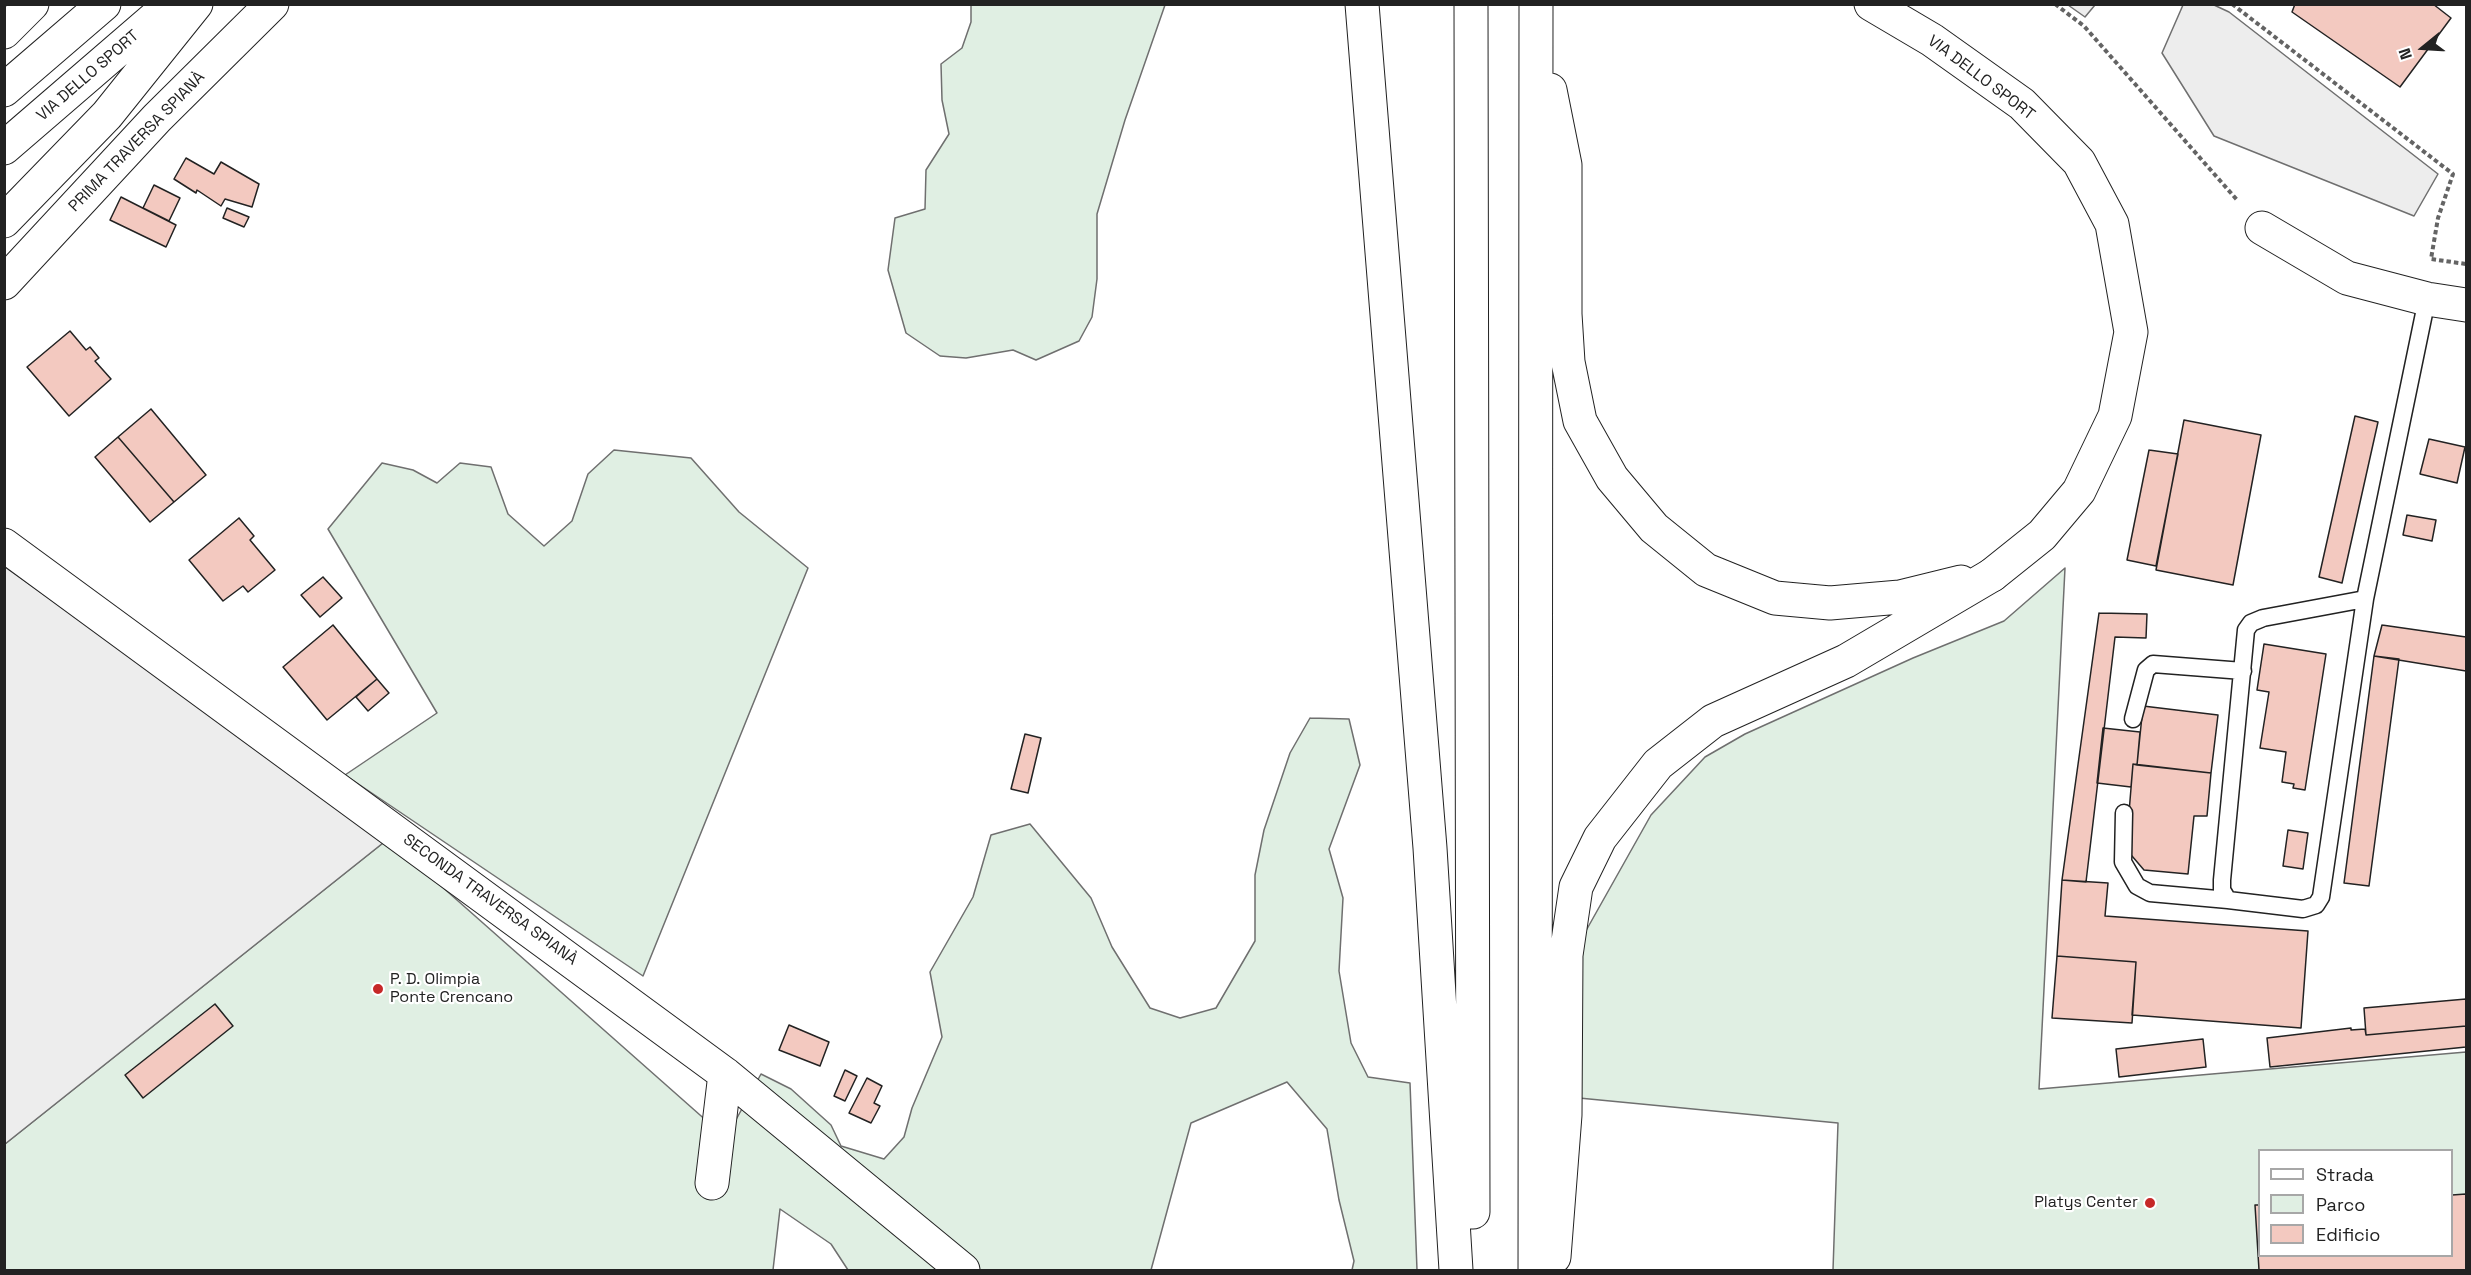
<!DOCTYPE html>
<html>
<head>
<meta charset="utf-8">
<style>
	body { margin:0 }
	#map { position:relative; width:2471px; height:1275px; overflow:hidden; background:#fff; font-family:"Space Grotesk",sans-serif }
	canvas { display:block }
	.frame { position:absolute; inset:0; border:6px solid #222; pointer-events:none }
	.legend { position:absolute; left:2258px; top:1149px; width:195px; height:108px; box-sizing:border-box; background:#fff; border:2px solid #a7a7a7; margin:0; padding:8px 10px; list-style:none; font-size:18px; color:#222 }
	.legend li { display:flex; align-items:center; gap:12px; height:30px }
	.legend b { width:30px; border:2px solid #a7a7a7 }
	.north { position:absolute; left:2393px; top:18px; width:60px; height:60px; -webkit-text-stroke:4px #fff; paint-order:stroke; rotate:252deg; font-size:16px; font-weight:700; line-height:24px; text-align:center; color:#222 }
	.north::after { content:''; display:block; margin:auto; width:21px; height:27px; background:#222; clip-path:polygon(50% 0,100% 100%,50% 72%,0 100%) }
</style>
</head>
<body>
<div id="map">
<canvas width="2471" height="1275"></canvas>
<div class="frame"></div>
<ul class="legend">
<li><b style="height:8px;background:#fff"></b>Strada</li>
<li><b style="height:16px;background:#e0efe3"></b>Parco</li>
<li><b style="height:16px;background:#f3c9c0"></b>Edificio</li>
</ul>
<div class="north">N</div>
</div>
<script>
const ctx = document.querySelector('canvas').getContext('2d');
ctx.lineJoin = 'round';
function fill(path, color) {
  ctx.fillStyle = color;
  ctx.fill(path, 'evenodd');
}
function toPath(rows) {
  const path = new Path2D();
  for (const r of rows) {
    path.moveTo(r[0], r[1]);
    for (let i = 2; i < r.length; i += 2) path.lineTo(r[i], r[i + 1]);
  }
  return path;
}
function strokePath(path, color, width, dash) {
  ctx.strokeStyle = color;
  ctx.lineWidth = width;
  ctx.lineCap = dash ? 'butt' : 'round';
  ctx.setLineDash(dash || []);
  ctx.stroke(path);
}
function write(font, color, halo, rows, align = 'center') {
  ctx.font = font + ' "Space Grotesk",sans-serif';
  ctx.lineWidth = 4.5;
  ctx.setLineDash([]);
  ctx.textBaseline = 'middle';
  ctx.strokeStyle = halo;
  ctx.fillStyle = color;
  for (const [text, x, y, turn = 0] of rows) {
    ctx.save();
    ctx.translate(x, y);
    ctx.rotate((+turn || 0) * Math.PI / 180);
    ctx.textAlign = isNaN(turn) ? turn : align;
    if (halo) ctx.strokeText(text, 0, 0);
    ctx.fillText(text, 0, 0);
    ctx.restore();
  }
}
const green = toPath([
	[971,5,1165,5,1125,120,1097,214,1097,279,1092,317,1079,341,1036,360,1013,350,966,358,940,356,906,333,888,270,895,218,925,209,926,170,949,134,942,100,941,64,962,48,971,22,971,5],
	[614,450,691,458,739,512,808,568,643,976,345,775,437,713,328,529,382,463,413,470,437,483,460,463,491,467,508,514,544,546,572,521,588,474,614,450],
	[2065,568,2039,1089,2466,1052,2466,1270,1833,1270,1838,1123,1579,1098,1574,952,1651,815,1705,757,1745,734,1913,658,2004,621,2065,568],
	[2260,1150,2452,1150,2452,1256,2260,1256,2260,1150],
	[1310,718,1349,719,1360,765,1329,849,1343,898,1339,971,1351,1043,1368,1077,1410,1083,1417,1270,1352,1270,1354,1261,1339,1200,1327,1129,1287,1082,1191,1123,1151,1270,848,1270,831,1244,780,1209,773,1270,5,1270,5,1144,388,839,726,1138,761,1074,791,1089,831,1125,841,1146,884,1159,904,1137,912,1108,942,1037,930,972,973,897,991,835,1030,824,1091,898,1112,947,1150,1008,1180,1018,1216,1008,1255,941,1255,875,1264,830,1290,753,1310,718]
]);
fill(green, '#e0efe3');
strokePath(green, '#6f6f6f', 1.5);
const parking = toPath([
	[2068,5,2095,5,2085,17,2068,5],
	[2183,5,2214,5,2229,12,2438,174,2414,216,2214,136,2162,53,2183,5],
	[5,567,388,839,5,1144,5,567]
]);
fill(parking, '#ededed');
strokePath(parking, '#6f6f6f', 1.5);
const building = toPath([
	[2295,4,2433,4,2451,18,2400,87,2292,12,2295,4],
	[186,158,214,174,221,162,259,184,252,207,225,199,221,206,197,190,196,193,174,179,186,158],
	[154,185,180,198,169,221,143,208,154,185],
	[121,197,176,225,166,247,110,220,121,197],
	[227,208,249,217,244,227,223,218,227,208],
	[70,331,86,350,90,347,99,358,95,361,111,379,69,416,27,367,70,331],
	[151,409,206,475,174,502,118,437,151,409],
	[2355,416,2378,422,2342,583,2319,577,2355,416],
	[2184,420,2261,435,2233,585,2156,570,2184,420],
	[118,437,174,502,150,522,95,457,118,437],
	[2429,439,2465,447,2457,483,2420,474,2429,439],
	[2149,450,2178,454,2156,566,2127,560,2149,450],
	[2407,515,2436,520,2432,541,2403,535,2407,515],
	[239,518,254,536,250,540,275,570,248,592,243,586,223,601,189,560,239,518],
	[323,577,342,598,320,617,301,595,323,577],
	[2099,613,2147,614,2146,638,2115,637,2086,882,2062,880,2099,613],
	[333,625,377,679,327,720,283,667,333,625],
	[2382,625,2466,637,2466,671,2374,656,2382,625],
	[2264,644,2326,654,2305,790,2293,788,2294,784,2282,782,2286,752,2260,748,2269,692,2257,690,2264,644],
	[2374,656,2399,659,2369,886,2344,883,2374,656],
	[377,679,389,693,368,711,356,697,377,679],
	[2143,706,2218,715,2211,773,2137,765,2143,706],
	[2103,728,2140,732,2137,765,2133,764,2131,787,2097,783,2103,728],
	[1025,734,1041,738,1028,793,1011,789,1025,734],
	[2133,764,2211,773,2207,816,2194,816,2188,874,2144,870,2126,849,2133,764],
	[2288,830,2308,833,2303,869,2283,866,2288,830],
	[2062,880,2108,883,2105,916,2308,931,2301,1028,2132,1015,2136,962,2057,956,2062,880],
	[2057,956,2136,962,2132,1023,2052,1018,2057,956],
	[2466,999,2466,1026,2366,1035,2364,1008,2466,999],
	[215,1004,233,1026,143,1098,125,1075,215,1004],
	[789,1025,829,1042,820,1066,779,1050,789,1025],
	[2466,1026,2466,1047,2270,1067,2267,1038,2351,1028,2351,1030,2365,1029,2366,1035,2466,1026],
	[2203,1039,2206,1067,2119,1077,2116,1049,2203,1039],
	[845,1070,857,1076,845,1101,834,1096,845,1070],
	[867,1078,882,1086,874,1103,880,1106,871,1123,849,1113,867,1078],
	[2466,1194,2466,1270,2259,1270,2255,1205,2260,1205,2260,1256,2452,1256,2452,1195,2466,1194]
]);
fill(building, '#f3c9c0');
strokePath(building, '#222', 1.5);
const service = toPath([
	[2365,599,2263,618,2251,623,2246,630,2222,880,2222,890,2228,900,2303,909,2316,905,2321,897,2365,599,2427,299],
	[2133,719,2146,670,2153,664,2243,671],
	[2124,813,2123,862,2137,886,2150,893,2228,900]
]);
const minor = toPath([
	[2262,228,2347,278,2427,299,2466,305],
	[4,283,157,118,272,4],
	[4,545,725,1074,963,1270],
	[712,1183,725,1074]
]);
const tertiary = toPath([
	[1871,4,1932,40,2022,104,2079,162,2112,224,2131,332,2115,416,2079,491,2042,535,1992,575],
	[4,90,104,4],
	[4,148,171,4],
	[4,221,107,115,196,4]
]);
const trunk = toPath([
	[1362,4,1430,848,1456,1270],
	[1471,4,1473,1212],
	[4,32,32,4],
	[1550,90,1565,165,1565,314,1568,362,1580,421,1612,478,1654,528,1706,570,1775,598,1830,603,1900,597,1961,582],
	[1554,1257,1565,1115,1566,955,1576,887,1600,838,1658,764,1713,721,1846,661,1992,575],
	[1535,1270,1536,4]
]);
strokePath(service, '#222', 19);
strokePath(minor, '#222', 35);
strokePath(tertiary, '#222', 35);
strokePath(trunk, '#222', 35);
strokePath(toPath([
	[2055,4,2084,26,2238,201],
	[2232,4,2453,174,2438,218,2431,259,2466,264]
]), '#646464', 4, [4.5, 3]);
strokePath(service, '#fff', 16);
strokePath(minor, '#fff', 33);
strokePath(tertiary, '#fff', 33);
strokePath(trunk, '#fff', 33);
for (const [x, y, r, color] of [
	[378,989,6,"#c62828"],
	[2150,1203,6,"#c62828"]
]) {
  const dot = new Path2D();
  dot.arc(x, y, r, 0, 2 * Math.PI);
  ctx.fillStyle = color;
  ctx.fill(dot);
  strokePath(dot, '#fff', 2);
}
write('16px', '#222', '#fff', [
	["VIA DELLO SPORT",88,76,-41],
	["VIA DELLO SPORT",1981,78,37],
	["PRIMA TRAVERSA SPIANÀ",137,142,-46],
	["SECONDA TRAVERSA SPIANÀ",490,900,36]
]);
write('16px', '#222', '#fff', [
	["P. D. Olimpia",390,980],
	["Ponte Crencano",390,998],
	["Platys Center",2138,1203,"right"]
], 'left');
</script>
</body>
</html>
